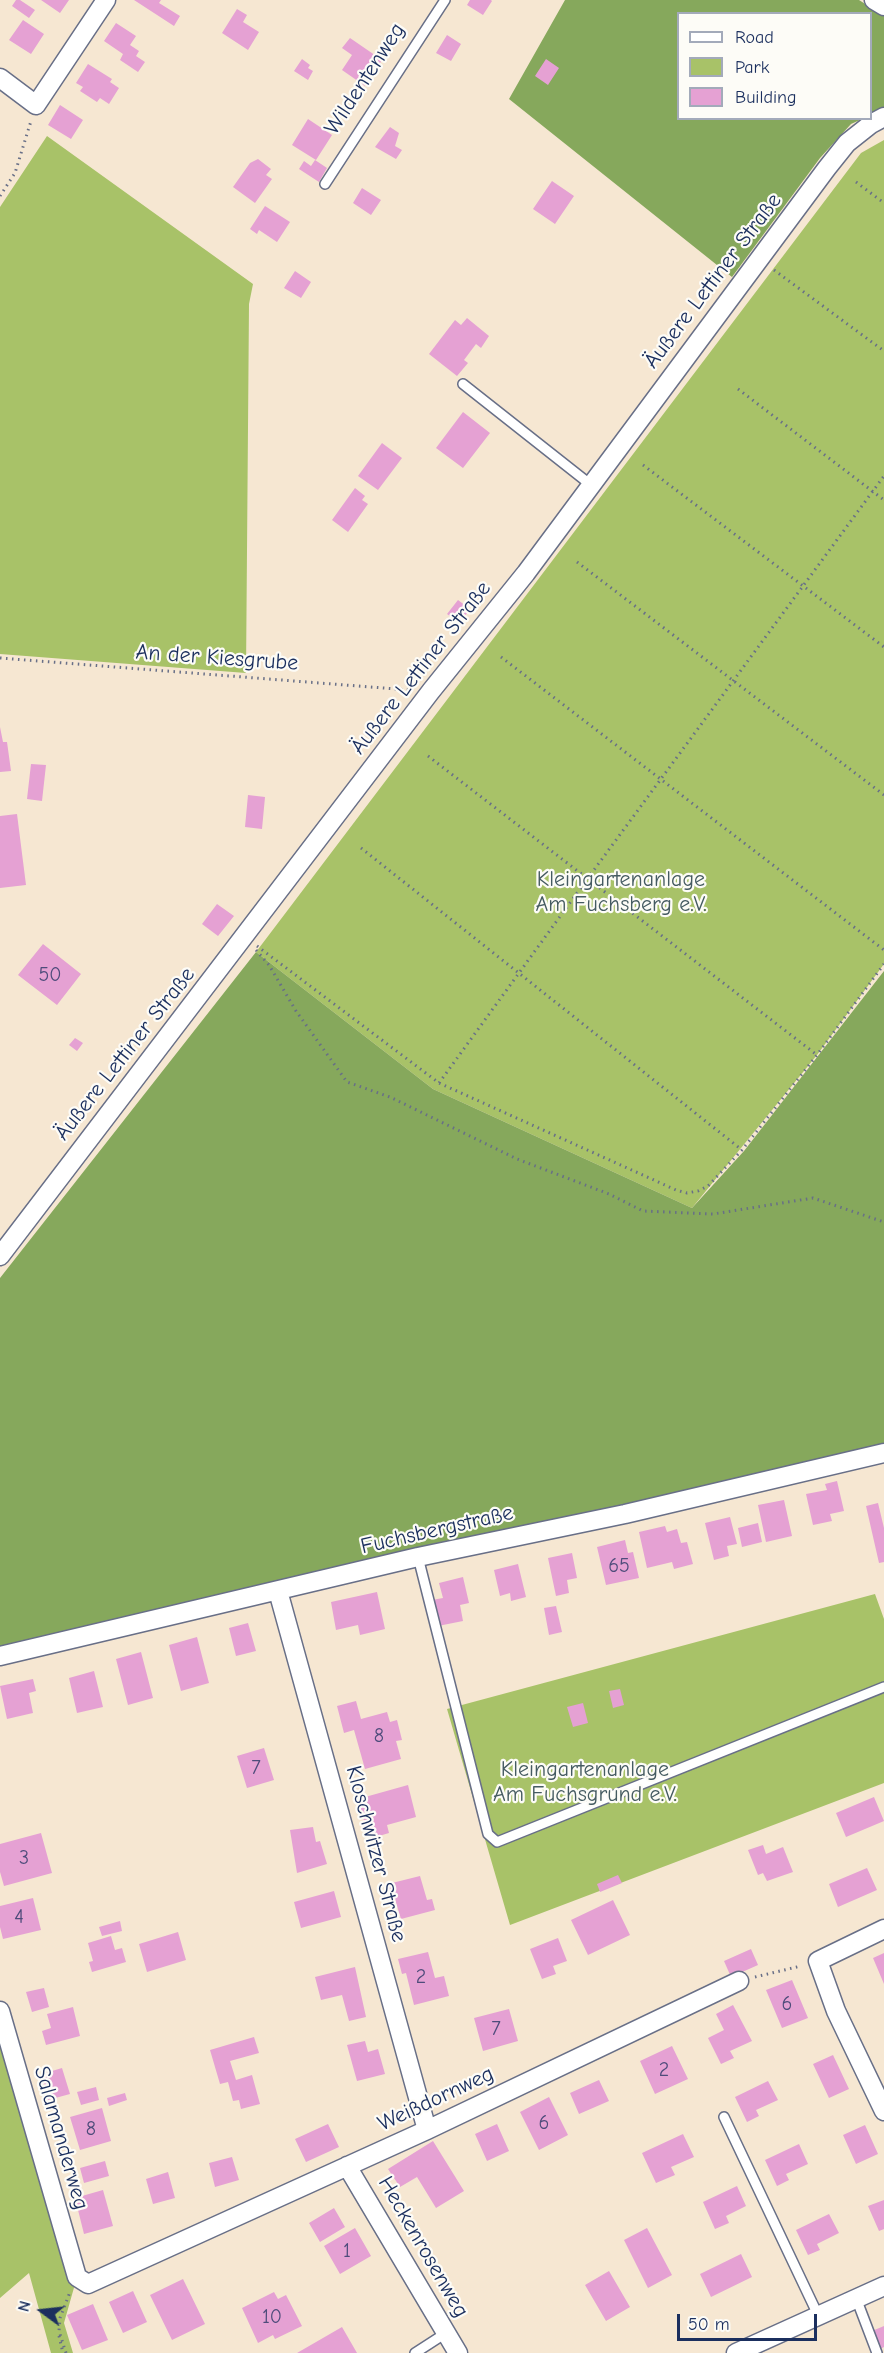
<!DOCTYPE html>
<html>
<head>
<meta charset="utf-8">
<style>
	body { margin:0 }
	#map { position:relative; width:884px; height:2353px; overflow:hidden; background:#f6e7d2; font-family:"Comic Neue",sans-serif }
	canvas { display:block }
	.legend { position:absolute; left:677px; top:12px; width:195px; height:108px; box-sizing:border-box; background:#fdfcf7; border:2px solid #a3aaba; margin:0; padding:8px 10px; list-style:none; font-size:18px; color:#1b2f5e }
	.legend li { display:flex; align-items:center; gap:12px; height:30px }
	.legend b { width:30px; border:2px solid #a3aaba }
	.north { position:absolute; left:12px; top:2281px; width:60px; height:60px; -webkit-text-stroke:4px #fdfcf7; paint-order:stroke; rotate:285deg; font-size:16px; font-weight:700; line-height:24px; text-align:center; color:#1b2f5e }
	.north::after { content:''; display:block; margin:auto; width:21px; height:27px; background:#1b2f5e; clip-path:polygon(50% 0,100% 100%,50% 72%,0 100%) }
	.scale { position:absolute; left:677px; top:2314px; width:140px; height:27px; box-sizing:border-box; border:3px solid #1b2f5e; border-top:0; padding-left:8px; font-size:18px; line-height:21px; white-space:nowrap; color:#1b2f5e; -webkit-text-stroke:4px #fdfcf7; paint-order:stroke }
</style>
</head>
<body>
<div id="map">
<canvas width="884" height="2353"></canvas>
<ul class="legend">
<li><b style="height:8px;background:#fff"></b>Road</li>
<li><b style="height:16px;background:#a8c268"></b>Park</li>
<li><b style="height:16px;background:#e5a1d3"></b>Building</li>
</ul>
<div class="north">N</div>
<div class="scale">50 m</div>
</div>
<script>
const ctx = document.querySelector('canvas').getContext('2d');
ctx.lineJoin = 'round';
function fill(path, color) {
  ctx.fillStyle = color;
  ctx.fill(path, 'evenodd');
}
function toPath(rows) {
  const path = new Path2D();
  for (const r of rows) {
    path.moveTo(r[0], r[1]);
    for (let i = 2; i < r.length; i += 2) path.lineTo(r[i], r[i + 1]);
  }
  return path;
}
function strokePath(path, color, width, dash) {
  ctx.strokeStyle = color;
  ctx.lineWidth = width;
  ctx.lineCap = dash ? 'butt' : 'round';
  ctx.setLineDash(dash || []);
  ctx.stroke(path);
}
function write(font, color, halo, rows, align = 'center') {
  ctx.font = font + ' "Comic Neue",sans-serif';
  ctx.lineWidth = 4.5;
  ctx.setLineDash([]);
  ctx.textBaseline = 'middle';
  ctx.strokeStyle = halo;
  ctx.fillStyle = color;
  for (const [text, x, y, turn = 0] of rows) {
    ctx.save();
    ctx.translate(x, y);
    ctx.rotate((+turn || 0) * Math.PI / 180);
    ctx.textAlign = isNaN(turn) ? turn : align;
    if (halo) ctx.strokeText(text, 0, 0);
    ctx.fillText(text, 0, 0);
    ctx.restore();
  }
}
fill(toPath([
	[47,136,253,284,249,304,246,673,0,654,0,207],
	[884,140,884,964,817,1055,692,1208,433,1089,256,952,861,153],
	[875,1594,884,1619,884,1783,510,1925,447,1709],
	[0,2011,77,2277,64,2323,73,2353,51,2353,29,2273,0,2298]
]), '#a8c268');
fill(toPath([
	[565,0,859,0,884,16,884,108,871,115,870,14,678,14,678,118,862,119,851,124,820,158,732,277,509,99],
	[256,952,433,1089,692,1208,744,1151,884,971,884,1453,0,1656,0,1278]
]), '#86a85c');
fill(toPath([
	[16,0,20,0,35,10,29,18,12,6],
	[41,0,69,0,60,13],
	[134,0,161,0,159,3,180,16,174,26],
	[470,0,491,0,492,1,483,15,467,5],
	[237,9,247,15,243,22,259,32,248,50,222,33],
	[23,20,44,34,31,54,9,40],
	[116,23,136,36,130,45,139,51,136,56,145,62,138,72,120,60,123,54,104,41],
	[447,35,461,44,451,61,436,53],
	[350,38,382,60,365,86,342,70,352,55,342,48],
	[302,59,310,65,308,68,313,71,308,80,294,71],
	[546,59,559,68,548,85,535,76],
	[88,64,112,79,110,82,119,88,109,104,100,98,97,102,80,91,83,87,76,83],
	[60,105,83,120,71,139,48,125],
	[308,119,332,135,316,160,292,145],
	[390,127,399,133,395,146,402,150,396,159,375,147],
	[258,159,271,169,266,175,272,179,255,203,233,187,250,163],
	[315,160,327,168,319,182,299,169,304,161,311,166],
	[552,181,574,196,555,224,533,209],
	[362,188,381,200,371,215,353,203],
	[265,206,290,222,277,242,259,230,257,234,250,229],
	[295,271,311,282,301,298,284,288],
	[467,318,489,336,481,348,476,344,464,360,468,363,457,376,429,354,455,320,461,325],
	[463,412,490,433,463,468,436,448],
	[382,443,402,458,378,490,358,476],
	[355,488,365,496,362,500,368,504,348,532,332,520],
	[458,600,470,609,460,623,447,614],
	[0,727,3,742,7,742,11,771,0,772],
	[31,764,46,765,42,801,27,799],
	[248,795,265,797,262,829,245,827],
	[17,814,26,885,0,888,0,816],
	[217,904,234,916,218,936,202,924],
	[43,944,81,974,57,1005,18,975],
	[75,1038,83,1043,77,1051,69,1045],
	[837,1481,844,1511,830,1514,832,1521,813,1525,806,1494,827,1490,825,1484],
	[784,1500,792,1536,766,1542,758,1505],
	[878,1503,884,1528,884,1562,879,1563,866,1506],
	[730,1517,737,1544,727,1546,729,1556,714,1560,705,1523],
	[758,1523,762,1542,742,1547,738,1528],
	[665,1526,667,1532,677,1529,681,1543,687,1542,693,1564,674,1569,672,1562,647,1568,639,1532],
	[625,1540,628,1553,633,1552,639,1578,606,1585,597,1547],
	[572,1553,577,1578,567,1580,569,1593,556,1596,548,1558],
	[518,1564,526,1597,511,1601,510,1593,500,1596,494,1570],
	[463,1577,469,1603,460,1605,463,1621,438,1626,432,1600,443,1598,439,1583],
	[377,1592,385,1629,360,1635,358,1625,336,1630,331,1602],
	[556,1606,562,1632,549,1635,544,1608],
	[248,1623,256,1651,236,1656,229,1628],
	[197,1637,209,1683,181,1691,169,1645],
	[141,1652,153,1698,128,1705,116,1659],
	[94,1671,103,1707,77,1713,69,1678],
	[33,1679,36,1691,29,1693,33,1713,7,1719,0,1686],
	[620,1689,624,1705,613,1708,609,1691],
	[356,1701,361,1719,387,1712,390,1722,397,1720,402,1740,396,1741,401,1759,365,1769,354,1730,344,1733,337,1706],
	[583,1703,588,1723,573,1727,567,1707],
	[264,1748,274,1780,247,1788,237,1756],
	[408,1785,416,1817,387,1825,389,1833,369,1839,358,1799],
	[874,1797,884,1821,846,1837,836,1813],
	[313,1827,316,1842,320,1841,327,1864,297,1873,290,1830],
	[41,1833,52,1873,4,1886,0,1872,0,1844],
	[763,1845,766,1854,783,1847,793,1872,767,1881,763,1873,758,1875,748,1850],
	[867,1868,877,1890,838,1907,829,1884],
	[618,1875,622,1883,600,1892,597,1884],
	[420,1876,427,1900,432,1899,435,1910,401,1919,395,1899,388,1901,384,1885],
	[334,1891,341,1917,301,1928,294,1902],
	[33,1898,41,1930,3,1939,0,1927,0,1906],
	[613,1900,630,1935,588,1955,571,1920],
	[120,1921,122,1931,102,1936,99,1927],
	[178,1932,186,1960,147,1972,139,1944],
	[111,1936,115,1950,122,1948,126,1962,92,1972,89,1962,93,1961,88,1943],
	[558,1938,567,1961,553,1966,556,1974,542,1979,530,1949],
	[751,1949,758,1965,731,1977,724,1961],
	[428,1952,435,1978,444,1976,449,1996,414,2005,406,1973,402,1974,398,1959],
	[884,1953,884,1984,873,1958],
	[355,1967,366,2017,349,2021,342,1995,321,2000,315,1977],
	[792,1980,808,2018,782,2028,766,1990],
	[44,1988,49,2007,32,2012,26,1992],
	[733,2005,752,2041,730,2051,734,2058,721,2064,708,2038,724,2030,716,2014],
	[73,2007,80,2036,46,2045,42,2031,51,2028,47,2014],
	[509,2009,518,2041,483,2051,474,2018],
	[254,2037,259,2053,230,2061,236,2080,252,2075,260,2104,241,2109,239,2100,233,2101,228,2082,220,2084,210,2050],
	[365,2041,368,2052,378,2049,385,2074,357,2081,347,2045],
	[672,2046,688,2079,655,2094,640,2061],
	[833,2055,849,2089,829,2098,813,2064],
	[62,2068,70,2094,48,2100,42,2074],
	[599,2080,609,2101,579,2114,570,2093],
	[768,2081,778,2100,756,2110,759,2116,747,2122,735,2097],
	[96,2087,99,2100,81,2105,77,2092],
	[125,2093,127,2100,109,2106,107,2098],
	[549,2097,568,2135,539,2150,520,2112],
	[102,2108,111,2141,80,2150,70,2117],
	[328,2124,339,2147,306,2162,295,2139],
	[497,2124,509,2151,487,2161,475,2134],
	[865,2125,878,2154,856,2164,843,2135],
	[683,2134,694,2157,671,2167,675,2175,656,2183,642,2153],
	[433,2141,464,2191,436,2208,417,2177,400,2187,388,2169],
	[799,2144,808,2164,786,2174,789,2180,777,2186,765,2160],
	[232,2157,239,2180,215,2187,209,2163],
	[105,2161,109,2176,84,2183,80,2168],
	[168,2172,175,2198,153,2204,146,2179],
	[737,2186,746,2206,726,2216,729,2223,715,2229,703,2202],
	[103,2190,113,2226,84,2234,75,2198],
	[884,2200,884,2229,879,2231,868,2206],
	[334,2208,345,2227,320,2242,309,2223],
	[829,2214,839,2233,817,2244,820,2250,808,2255,796,2230],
	[355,2228,371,2256,340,2274,324,2246],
	[647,2228,672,2275,648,2288,624,2240],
	[741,2254,752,2277,711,2297,700,2274],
	[609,2271,630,2307,606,2321,585,2285],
	[183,2279,205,2324,172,2340,150,2295],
	[133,2291,147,2322,123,2333,109,2302],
	[274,2292,278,2299,286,2295,302,2326,275,2339,273,2335,258,2343,242,2308],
	[93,2304,108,2340,82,2350,67,2315],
	[884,2326,884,2347,880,2349,872,2331],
	[342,2327,357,2353,297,2353]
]), '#e5a1d3');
const lane = toPath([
	[325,184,445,0],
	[463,384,591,485],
	[418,1557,488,1834,497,1842,884,1687],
	[724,2117,818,2315],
	[856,2298,877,2353],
	[415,2353,446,2333]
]);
const street = toPath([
	[874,0,884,6],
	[0,78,36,105,106,0],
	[0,1256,431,691,526,573,827,168,847,143,871,124,884,117],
	[278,1591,427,2130],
	[0,1656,418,1557,625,1514,884,1453],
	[884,1929,818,1961,836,2011,884,2111],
	[0,2011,77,2277,88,2284,427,2130,739,1981],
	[347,2166,458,2353],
	[736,2353,884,2286]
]);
strokePath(lane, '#686f87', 12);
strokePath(street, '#686f87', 21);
strokePath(toPath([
	[856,182,884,203],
	[0,196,15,173,31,121],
	[774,270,884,351],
	[738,389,884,500],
	[643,465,884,647],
	[577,562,884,795],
	[501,657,884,950],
	[0,658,409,690],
	[428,756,817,1055],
	[361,848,742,1150],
	[257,946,439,1083,676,1190,687,1193,698,1191,708,1186,742,1150,817,1055,884,964],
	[256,950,269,965,296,1011,347,1082,390,1097,517,1159,609,1194,643,1211,713,1214,813,1198,884,1222],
	[439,1083,588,878,884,476],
	[755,1977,801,1966],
	[59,2336,63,2353],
	[66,2353,59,2331,60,2318,70,2292]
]), '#686f87', 3, [1.5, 4.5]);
strokePath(lane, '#fff', 9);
strokePath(street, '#fff', 18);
write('20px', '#4e4c7b', null, [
	["50",50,975],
	["65",619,1566],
	["8",379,1736],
	["7",256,1768],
	["3",24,1858],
	["4",19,1917],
	["2",421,1977],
	["6",787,2004],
	["7",496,2029],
	["2",664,2070],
	["6",544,2123],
	["8",91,2129],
	["1",347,2251],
	["10",272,2317]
]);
write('22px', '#1b2f5e', '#fdfcf7', [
	["Wildentenweg",365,79,-57],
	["Äußere Lettiner Straße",713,281,-53],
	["An der Kiesgrube",217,658,4],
	["Äußere Lettiner Straße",421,668,-52],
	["Äußere Lettiner Straße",125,1054,-52],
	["Fuchsbergstraße",437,1530,-13],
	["Kloschwitzer Straße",376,1854,75],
	["Weißdornweg",436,2099,-25],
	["Salamanderweg",61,2138,74],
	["Heckenrosenweg",423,2247,60]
]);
write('22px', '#455b61', '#fdfcf7', [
	["Kleingartenanlage",621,880],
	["Am Fuchsberg e.V.",621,905],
	["Kleingartenanlage",585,1770],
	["Am Fuchsgrund e.V.",585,1795]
]);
</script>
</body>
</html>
